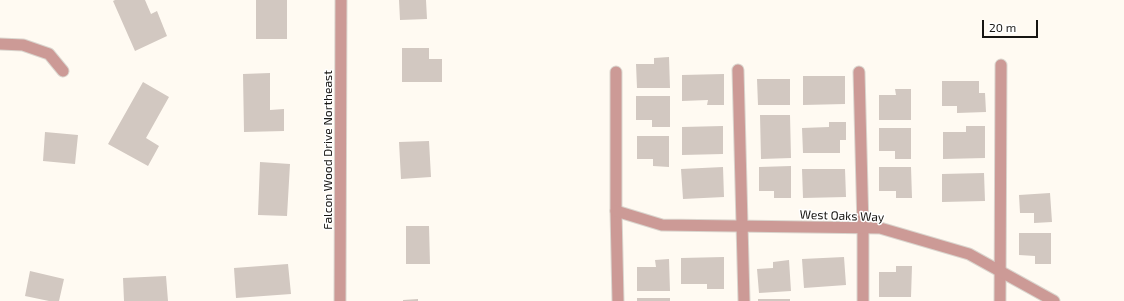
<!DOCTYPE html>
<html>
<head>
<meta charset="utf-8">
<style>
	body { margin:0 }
	#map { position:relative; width:1124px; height:301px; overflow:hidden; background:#fffaf2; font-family:"Exo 2",sans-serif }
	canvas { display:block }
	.scale { position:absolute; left:982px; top:20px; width:56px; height:18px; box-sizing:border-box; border:2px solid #171512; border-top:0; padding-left:5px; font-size:12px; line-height:14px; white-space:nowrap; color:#171512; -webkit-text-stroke:3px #fff; paint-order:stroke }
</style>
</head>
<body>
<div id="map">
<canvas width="1124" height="301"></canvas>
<div class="scale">20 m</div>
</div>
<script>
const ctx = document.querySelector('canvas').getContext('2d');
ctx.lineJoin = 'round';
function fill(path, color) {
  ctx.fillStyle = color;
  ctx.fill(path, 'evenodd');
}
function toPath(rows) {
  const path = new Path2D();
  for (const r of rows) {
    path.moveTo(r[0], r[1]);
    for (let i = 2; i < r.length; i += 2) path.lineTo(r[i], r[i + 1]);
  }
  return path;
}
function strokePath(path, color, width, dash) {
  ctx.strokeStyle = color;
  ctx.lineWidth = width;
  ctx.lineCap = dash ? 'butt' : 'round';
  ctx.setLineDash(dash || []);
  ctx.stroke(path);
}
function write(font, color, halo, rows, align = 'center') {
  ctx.font = font + ' "Exo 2",sans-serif';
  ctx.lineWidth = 3;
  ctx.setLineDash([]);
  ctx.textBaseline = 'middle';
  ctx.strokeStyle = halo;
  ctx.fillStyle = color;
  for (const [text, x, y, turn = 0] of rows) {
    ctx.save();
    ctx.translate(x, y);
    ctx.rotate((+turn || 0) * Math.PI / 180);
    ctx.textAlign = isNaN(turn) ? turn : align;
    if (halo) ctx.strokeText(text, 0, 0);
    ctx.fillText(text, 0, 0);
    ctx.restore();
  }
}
fill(toPath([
	[115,0,145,0,151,14,157,11,167,36,135,51,113,1],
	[256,0,287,0,287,39,256,39],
	[399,0,426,0,427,19,400,20],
	[402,48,429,48,429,59,442,59,442,82,402,82],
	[669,57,670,88,637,88,636,64,654,64,654,58],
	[270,73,270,110,284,109,284,131,244,132,243,74],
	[724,74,724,105,707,105,708,100,682,101,682,75],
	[803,76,845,76,845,104,803,105],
	[757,79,790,79,790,105,758,105],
	[942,81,979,81,979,93,985,93,986,112,957,113,957,106,942,106],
	[143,82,169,97,146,138,159,146,148,166,108,144],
	[895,89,911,89,911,120,879,120,879,95,896,95],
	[636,96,670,96,670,127,652,127,652,120,636,120],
	[760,115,790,115,791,158,761,159],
	[829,122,846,122,846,140,840,140,840,153,803,153,802,128,829,127],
	[723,126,723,154,682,155,682,127],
	[966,126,985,126,985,158,943,159,943,132,966,132],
	[879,128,911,128,911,159,895,159,895,151,879,151],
	[45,132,78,135,75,164,43,161],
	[637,136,669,136,669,167,653,166,653,159,637,159],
	[429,141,431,177,401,179,399,142],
	[260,162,290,164,287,216,258,215],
	[791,166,791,198,774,198,774,191,759,191,759,167],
	[723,167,724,197,683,199,681,169],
	[879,167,911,167,912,198,896,198,896,191,879,191],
	[802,169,845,169,846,197,803,198],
	[984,173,985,201,942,202,942,174],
	[1050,193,1052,222,1034,223,1034,213,1020,213,1019,195],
	[406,226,429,226,430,264,406,264],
	[1019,233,1051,233,1051,264,1035,264,1035,256,1019,255],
	[724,257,724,289,707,289,707,284,681,284,681,258],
	[844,257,846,285,804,288,802,259],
	[669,259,670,291,637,291,637,267,656,267,655,260],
	[789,260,791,291,759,293,757,269,773,268,773,262],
	[288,264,291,294,236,298,234,268],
	[896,266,912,266,911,297,879,297,879,272,896,272],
	[30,271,64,279,59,301,49,301,25,296],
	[166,276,168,301,124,301,123,278],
	[637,298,670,298,670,301,637,301],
	[418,299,418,301,403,301,403,300],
	[758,299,790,299,790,301,758,301]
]), '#d2c8c1');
const service = toPath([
	[738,70,744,301],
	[616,72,616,211,618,301],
	[859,72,863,228,863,301],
	[1000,301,1001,65]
]);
const minor = toPath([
	[0,44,23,45,49,54,63,71],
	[616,211,662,225,880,228,969,254,1054,301],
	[340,301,341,0]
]);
strokePath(service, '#dad5ce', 13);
strokePath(minor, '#dad5ce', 13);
strokePath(service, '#cc9a96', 11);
strokePath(minor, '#cc9a96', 11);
write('12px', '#171512', '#fff', [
	["Falcon Wood Drive Northeast",328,150,-90],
	["West Oaks Way",842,216,2]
]);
</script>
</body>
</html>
